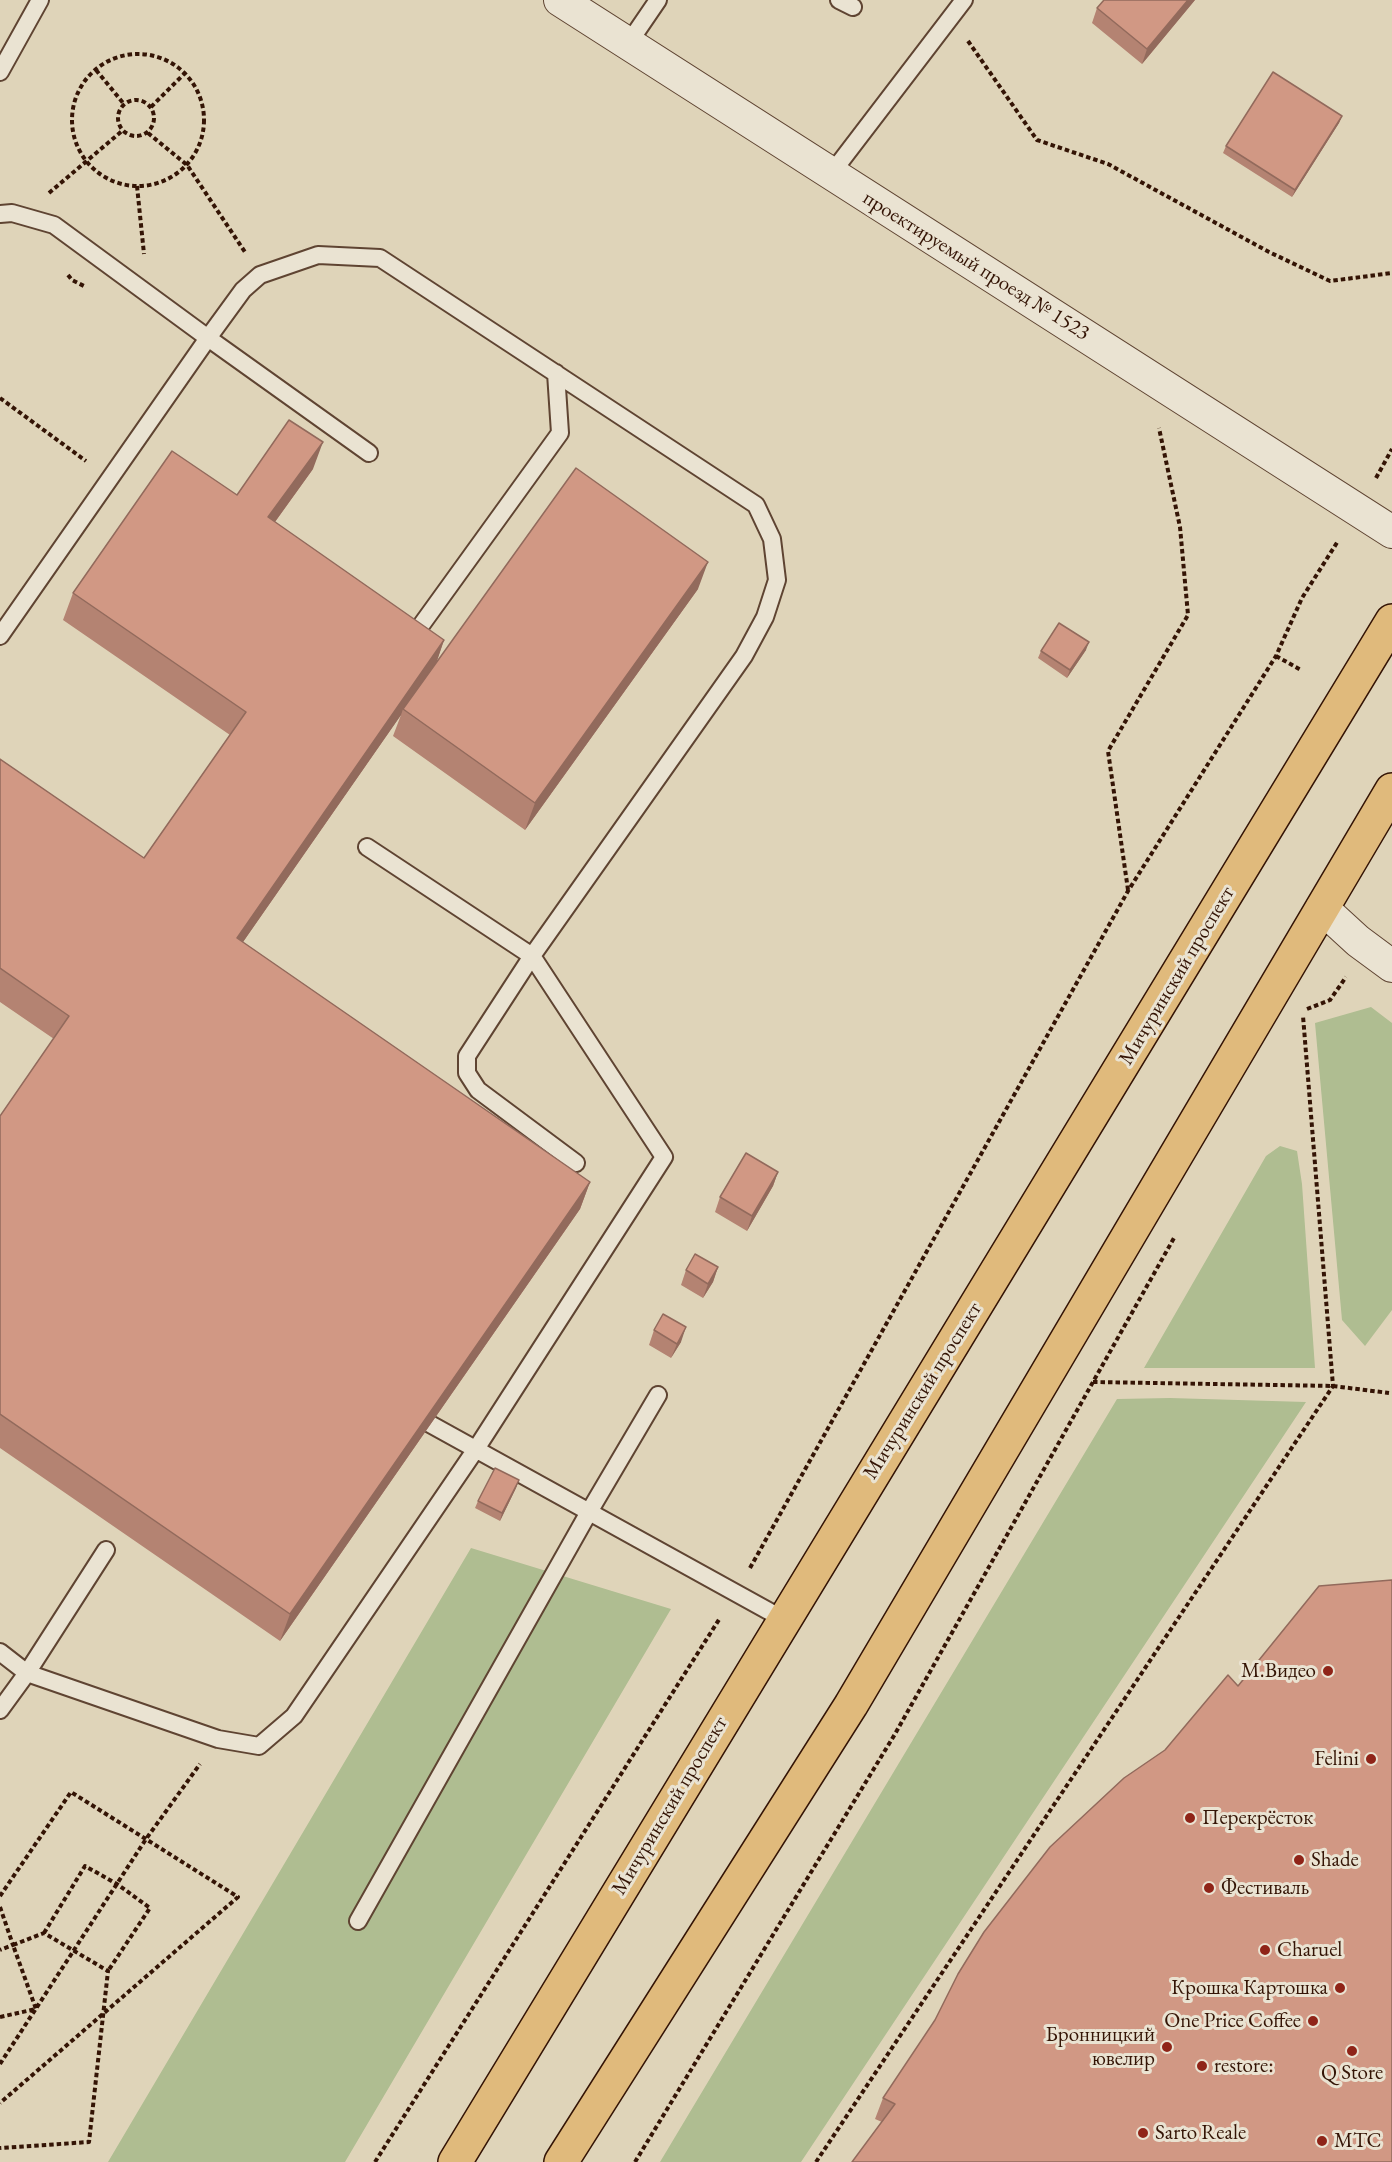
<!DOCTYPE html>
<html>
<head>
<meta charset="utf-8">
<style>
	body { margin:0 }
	canvas { display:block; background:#dfd4b9 }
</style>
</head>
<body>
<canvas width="1392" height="2162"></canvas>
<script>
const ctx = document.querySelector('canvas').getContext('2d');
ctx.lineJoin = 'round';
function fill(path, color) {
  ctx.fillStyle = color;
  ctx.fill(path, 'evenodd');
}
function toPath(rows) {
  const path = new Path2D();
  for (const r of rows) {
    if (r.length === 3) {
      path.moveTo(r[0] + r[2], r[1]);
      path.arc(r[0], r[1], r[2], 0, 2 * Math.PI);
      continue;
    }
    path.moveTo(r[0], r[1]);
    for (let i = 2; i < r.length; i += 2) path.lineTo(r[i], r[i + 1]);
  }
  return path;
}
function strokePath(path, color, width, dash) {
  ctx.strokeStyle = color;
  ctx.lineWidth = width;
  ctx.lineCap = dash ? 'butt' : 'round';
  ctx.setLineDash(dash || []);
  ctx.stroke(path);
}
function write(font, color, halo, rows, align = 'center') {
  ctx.font = font + ' "EB Garamond",serif';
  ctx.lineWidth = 6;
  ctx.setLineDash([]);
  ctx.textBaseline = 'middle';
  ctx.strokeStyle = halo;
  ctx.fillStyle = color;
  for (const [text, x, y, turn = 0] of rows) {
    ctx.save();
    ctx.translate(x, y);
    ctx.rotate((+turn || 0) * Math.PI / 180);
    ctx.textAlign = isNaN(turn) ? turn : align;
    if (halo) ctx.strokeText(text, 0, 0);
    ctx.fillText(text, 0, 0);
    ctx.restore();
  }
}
fill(toPath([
	[1371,1007,1392,1023,1392,1310,1365,1346,1342,1320,1315,1023],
	[1280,1146,1297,1151,1302,1184,1315,1368,1144,1368,1266,1156],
	[1170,1398,1306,1402,801,2162,660,2162,1117,1399],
	[471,1548,671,1609,345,2162,108,2162]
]), '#afbd91');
const lane = toPath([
	[839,0,853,7],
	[628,44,658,0],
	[0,72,40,0],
	[831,174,964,0],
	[0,214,12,213,54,225,208,338,0,636],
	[369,453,208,338,243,290,260,275,318,255,380,258,756,505,772,539,777,580,765,617,744,656,532,956,467,1056,467,1073,478,1090,576,1163],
	[422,624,560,433,556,373],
	[430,1424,783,1619],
	[0,1652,27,1673,106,1550],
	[0,1710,27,1673,218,1739,259,1746,294,1716,476,1449,664,1157,532,956,367,847],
	[358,1921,589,1512,658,1395]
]);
const street = toPath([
	[560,0,1392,532],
	[1322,908,1358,941,1392,966]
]);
const primary = toPath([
	[455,2162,1392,621],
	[561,2162,851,1705,1392,790]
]);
strokePath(lane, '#5f4432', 20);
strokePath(street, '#5f4432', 34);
strokePath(primary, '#341405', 36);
strokePath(toPath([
	[968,41,1037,140,1108,164,1269,252,1330,281,1392,273],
	[138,120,66],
	[96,70,124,104],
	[136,118,18],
	[151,107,185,73],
	[148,133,187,165,245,252],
	[137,186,144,254],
	[49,193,122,131],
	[68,275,72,280,84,286],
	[0,398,86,461],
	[1376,478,1392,449],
	[1276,656,1301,670],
	[1128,890,1108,751,1188,615,1180,527,1159,428],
	[1307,1009,1330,1000,1346,977],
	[1093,1382,1333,1386,1389,1393],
	[750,1568,1128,891,1276,656,1302,598,1338,541],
	[0,1896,71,1792,238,1897,0,2103],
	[0,1907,13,1945,0,1950],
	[44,1933,85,1866,117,1884,150,1908,108,1971],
	[0,2017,36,2009,13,1945,44,1933,108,1971,89,2142,0,2148],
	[0,2064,146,1839,200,1764],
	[375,2162,720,1618],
	[635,2162,895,1734,1174,1238],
	[816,2162,1333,1386,1303,1016]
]), '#341405', 4, [4.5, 3]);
strokePath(lane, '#eae3d2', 16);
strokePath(street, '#eae3d2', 32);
strokePath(primary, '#e0ba7c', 33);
fill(toPath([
	[1195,0,1142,64,1092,23,1097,8],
	[1342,116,1339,123,1292,197,1223,153,1226,146],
	[313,469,275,522,444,640,436,663,698,589,525,830,393,736,401,715,243,942,590,1182,580,1209,280,1641,0,1448,0,1116,54,1039,0,1002,0,759,144,858,230,735,63,620,73,593],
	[1086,650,1067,678,1038,658,1041,651],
	[778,1172,773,1186,747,1231,715,1212,720,1197],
	[718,1267,713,1282,703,1298,681,1285,686,1270],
	[654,1330,681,1342,671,1358,649,1345],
	[519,1480,516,1488,500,1521,475,1508,478,1501],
	[1124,1778,882,2122,875,2119,883,2098]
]), '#b48372');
fill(toPath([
	[1188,0,1195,0,1142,64,1147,49],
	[1342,116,1339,123,1292,197,1295,190],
	[323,442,313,469,259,544,268,517],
	[708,562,698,589,525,830,535,803],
	[444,640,435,667,403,709,401,715,227,965,237,938],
	[1089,642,1086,650,1067,678,1070,670],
	[778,1172,773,1186,747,1231,752,1216],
	[590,1182,580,1209,280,1641,290,1614],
	[718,1267,713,1282,703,1298,708,1284],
	[686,1327,681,1342,671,1358,677,1344],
	[519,1480,516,1488,500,1521,502,1513]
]), '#926a5c');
const building = toPath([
	[1104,0,1188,0,1147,49,1097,8,1104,0],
	[1273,72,1342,116,1295,190,1226,146,1273,72],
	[289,420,323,442,268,517,444,640,237,938,590,1182,290,1614,0,1414,0,1116,69,1016,0,968,0,759,144,858,246,712,73,593,172,451,237,495,289,420],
	[576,468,708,562,535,803,403,709,576,468],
	[1059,623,1089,642,1070,670,1041,651,1059,623],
	[746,1153,778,1172,752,1216,720,1197,746,1153],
	[695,1254,718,1267,708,1284,686,1270,695,1254],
	[663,1314,686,1327,677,1344,654,1330,663,1314],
	[495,1468,519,1480,502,1513,478,1501,495,1468],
	[1392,1580,1392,2162,852,2162,895,2104,883,2098,935,2020,958,1974,984,1932,1050,1847,1124,1778,1165,1750,1228,1675,1238,1686,1319,1586,1392,1580]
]);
fill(building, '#d19884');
strokePath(building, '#926a5c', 1.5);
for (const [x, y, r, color] of [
	[1328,1671,6,"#8f2418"],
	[1371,1759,6,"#8f2418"],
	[1190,1818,6,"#8f2418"],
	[1299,1860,6,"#8f2418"],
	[1209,1888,6,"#8f2418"],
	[1265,1950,6,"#8f2418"],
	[1340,1988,6,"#8f2418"],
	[1313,2021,6,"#8f2418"],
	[1167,2047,6,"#8f2418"],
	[1352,2051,6,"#8f2418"],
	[1202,2066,6,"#8f2418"],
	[1143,2133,6,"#8f2418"],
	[1322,2141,6,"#8f2418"]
]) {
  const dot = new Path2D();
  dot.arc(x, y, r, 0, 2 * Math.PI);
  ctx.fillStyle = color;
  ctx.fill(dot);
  strokePath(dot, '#eae3d2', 2);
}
write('21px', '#341405', '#eae3d2', [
	["проектируемый проезд № 1523",976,266,32],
	["Мичуринский проспект",1177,976,-59],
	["Мичуринский проспект",923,1391,-58],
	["Мичуринский проспект",670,1806,-59]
]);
write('21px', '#341405', '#eae3d2', [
	["М.Видео",1316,1671,"right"],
	["Felini",1359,1759,"right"],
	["Перекрёсток",1202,1818],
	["Shade",1311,1860],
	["Фестиваль",1221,1888],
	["Charuel",1277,1950],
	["Крошка Картошка",1328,1988,"right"],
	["One Price Coffee",1301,2021,"right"],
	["Бронницкий",1155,2035,"right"],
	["ювелир",1155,2059,"right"],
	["restore:",1214,2066],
	["Q Store",1352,2073,"center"],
	["Sarto Reale",1155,2133],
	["МТС",1334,2141]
], 'left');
</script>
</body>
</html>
